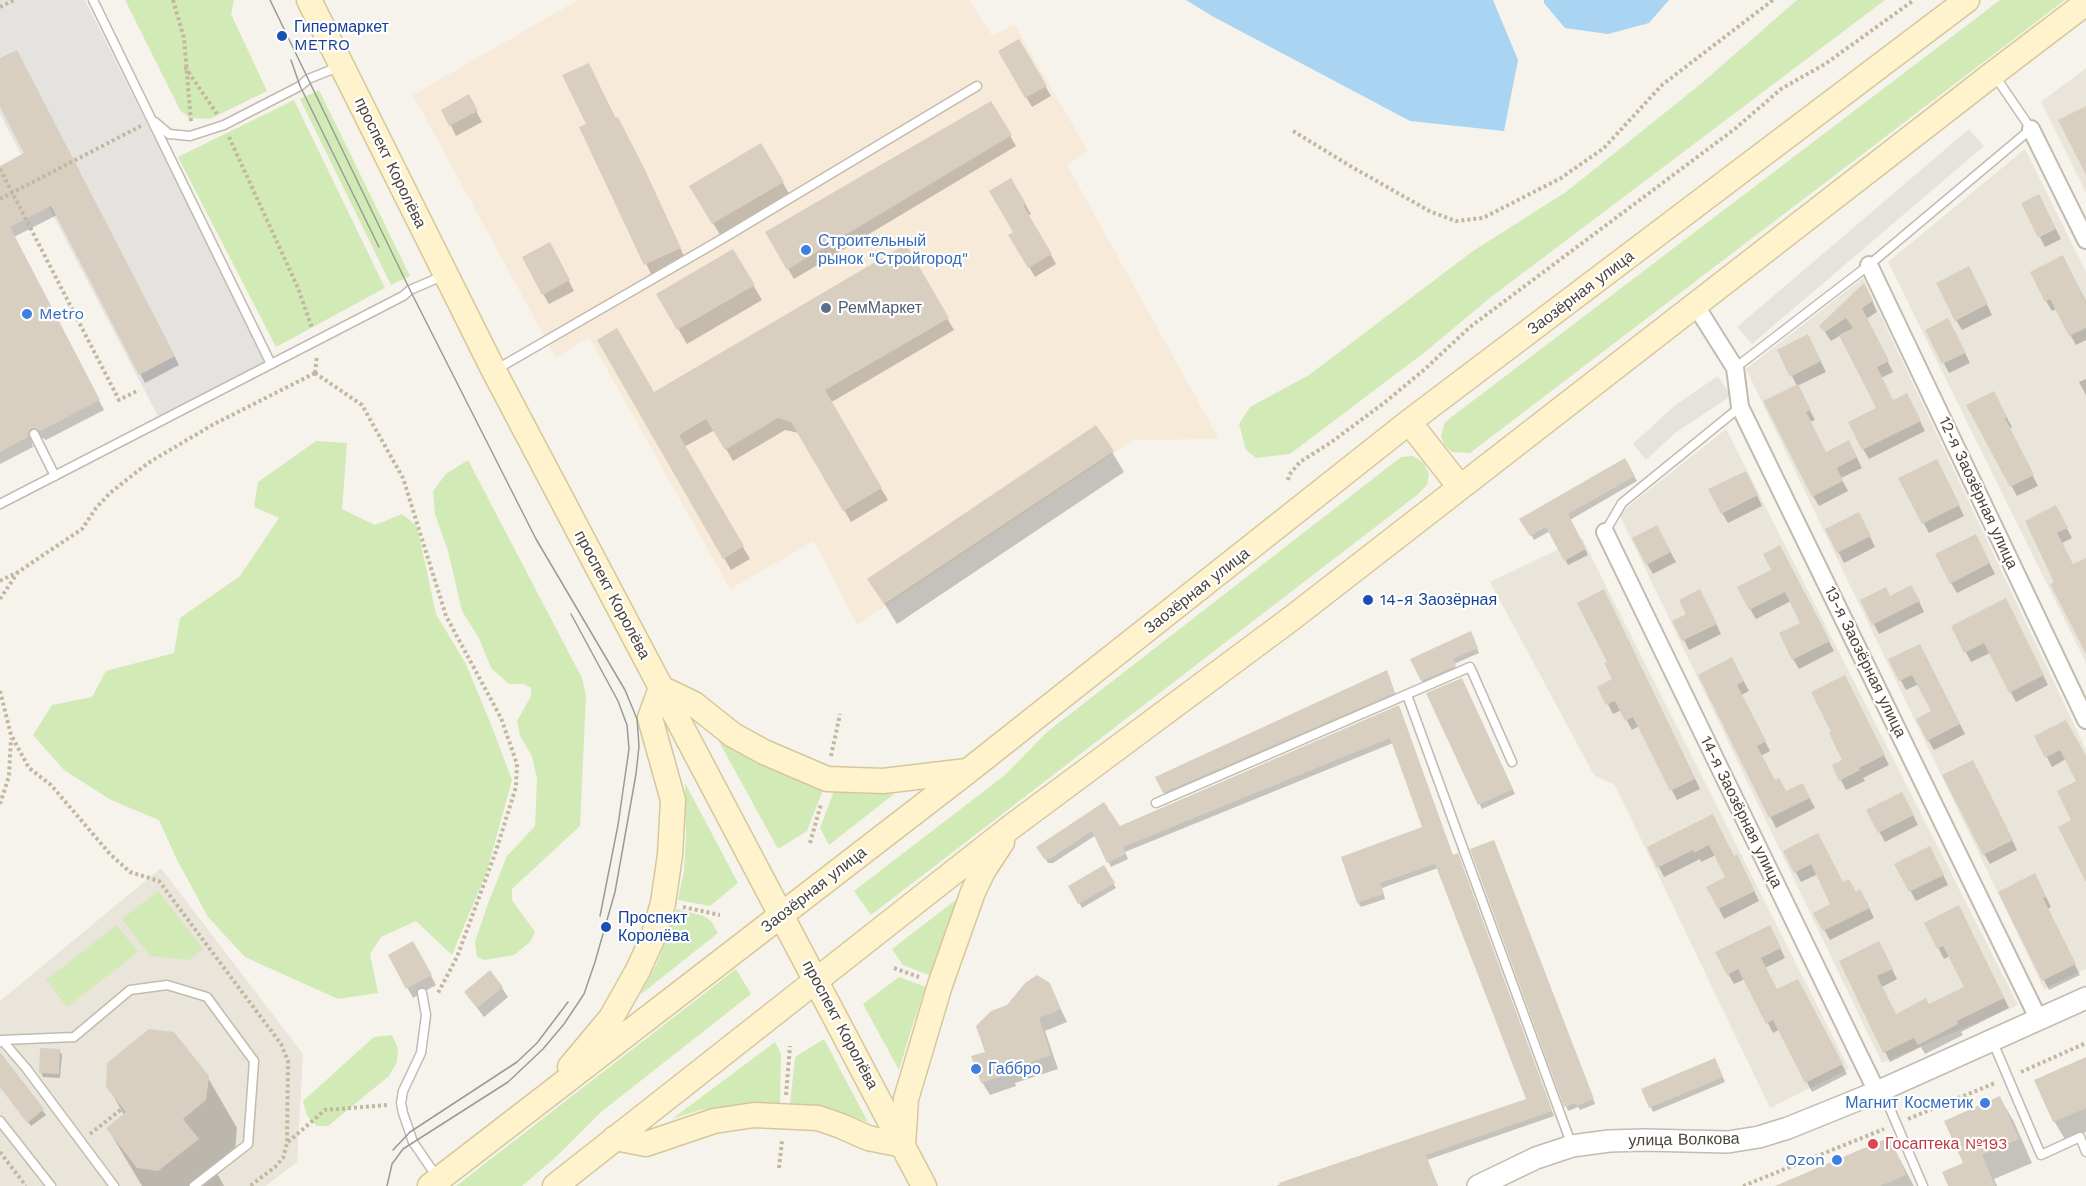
<!DOCTYPE html>
<html>
<head>
<meta charset="utf-8">
<style>
	body { margin:0 }
	canvas { display:block; background:#f6f3ec }
</style>
</head>
<body>
<canvas width="2086" height="1186"></canvas>
<script>
const ctx = document.querySelector('canvas').getContext('2d');
ctx.lineJoin = 'round';
function fill(path, color) {
  ctx.fillStyle = color;
  ctx.fill(path, 'evenodd');
}
function toPath(rows) {
  const path = new Path2D();
  for (const r of rows) {
    path.moveTo(r[0], r[1]);
    for (let i = 2; i < r.length; i += 2) path.lineTo(r[i], r[i + 1]);
  }
  return path;
}
function strokePath(path, color, width, dash) {
  ctx.strokeStyle = color;
  ctx.lineWidth = width;
  ctx.lineCap = dash ? 'butt' : 'round';
  ctx.setLineDash(dash || []);
  ctx.stroke(path);
}
function write(font, color, halo, rows, align = 'center') {
  ctx.font = font + ' "Work Sans",sans-serif';
  ctx.lineWidth = 4.5;
  ctx.setLineDash([]);
  ctx.textBaseline = 'middle';
  ctx.strokeStyle = halo;
  ctx.fillStyle = color;
  for (const [text, x, y, turn = 0] of rows) {
    ctx.save();
    ctx.translate(x, y);
    ctx.rotate((+turn || 0) * Math.PI / 180);
    ctx.textAlign = isNaN(turn) ? turn : align;
    if (halo) ctx.strokeText(text, 0, 0);
    ctx.fillText(text, 0, 0);
    ctx.restore();
  }
}
fill(toPath([
	[2086,68,2086,193,2041,102],
	[2025,149,2086,272,2086,663,1888,262],
	[1863,278,2086,750,2086,969,2044,989,1746,369],
	[1726,429,2018,1005,1882,1063,1619,514],
	[1582,538,1849,1069,1770,1108,1615,785,1594,775,1490,582],
	[161,868,303,1054,297,1162,266,1186,0,1186,0,1001]
]), '#eae5da');
fill(toPath([
	[578,0,970,0,992,36,1014,24,1088,151,1067,165,1219,439,1134,440,857,625,814,541,730,589,589,337,556,358,413,95]
]), '#f7ead8');
fill(toPath([
	[1969,129,1984,146,1752,344,1737,327],
	[1718,376,1731,396,1675,433,1646,460,1633,444,1674,406]
]), '#e6e2dd');
fill(toPath([
	[125,0,234,0,231,14,267,91,210,119,189,118,180,110],
	[1797,0,1885,0,1491,297,1425,352,1290,454,1256,458,1246,450,1239,424,1250,407,1309,375,1473,251,1566,192,1702,83],
	[2000,0,2065,0,1470,453,1452,452,1444,445,1441,436,1445,422],
	[319,90,410,276,391,285,300,99],
	[294,100,385,288,276,347,178,157],
	[316,441,347,443,342,509,375,525,402,514,417,526,436,614,466,664,492,727,512,780,487,871,452,955,416,921,381,937,370,954,378,993,338,999,245,957,208,917,176,858,159,820,111,800,64,770,33,735,52,705,92,697,106,671,174,653,180,618,240,576,279,518,254,507,258,482],
	[1413,456,1424,463,1429,474,1427,485,1417,495,871,915,854,891,1005,775,1047,732,1392,464,1401,457],
	[468,460,582,678,586,696,580,826,512,889,512,900,535,932,530,942,514,955,485,960,477,957,475,942,487,906,507,856,535,826,537,779,532,756,520,736,517,721,531,696,531,688,524,684,509,684,491,668,479,638,462,611,448,551,435,514,433,491,446,474],
	[711,727,758,762,783,775,823,790,807,831,778,849],
	[685,783,738,883,710,906,678,900,684,871,686,835],
	[834,791,863,794,894,794,829,845,820,828],
	[158,891,203,949,189,960,150,956,122,919],
	[961,896,931,976,903,965,892,949],
	[676,909,704,916,711,921,718,933,640,995,659,959],
	[117,925,138,952,67,1007,46,980],
	[736,969,751,994,601,1112,557,1156,522,1186,456,1186],
	[899,977,926,987,912,1027,899,1070,863,1004],
	[392,1035,398,1048,397,1062,389,1076,328,1126,317,1126,307,1116,303,1101,374,1037],
	[824,1039,868,1122,840,1112,790,1104,795,1057],
	[775,1042,781,1054,780,1104,729,1106,700,1110,672,1119]
]), '#d2eab5');
fill(toPath([
	[0,0,85,0,266,361,159,418,0,114]
]), '#e5e3e0');
fill(toPath([
	[1186,0,1493,0,1518,60,1504,131,1410,121,1212,16],
	[1544,0,1669,0,1649,23,1608,34,1565,28,1544,3]
]), '#a9d4f2');
fill(toPath([
	[1019,41,1051,96,1032,107,1000,52],
	[0,60,21,61,179,365,145,383,57,215,14,237,104,410,46,440,41,437,36,438,32,443,33,447,0,464,0,167,26,154,0,104],
	[589,65,616,119,625,132,687,262,653,278,581,128,588,125],
	[468,96,482,122,456,136,443,110],
	[991,103,1016,146,794,279,767,233],
	[761,145,791,197,722,238,691,187],
	[1011,180,1031,214,1028,216,1056,264,1035,277,1010,235,1015,232],
	[2023,204,2044,206,2061,239,2045,247],
	[905,246,954,330,830,403,888,500,851,522,799,433,785,430,733,461,715,430,684,447,750,559,731,570,599,341,654,394],
	[733,251,762,300,687,344,658,295],
	[555,254,574,291,549,304,543,294],
	[2068,267,2086,301,2086,340,2076,345,2056,309,2052,311,2046,301],
	[1974,278,1992,315,1962,330,1956,320],
	[1869,294,1877,312,1866,319,1893,372,1881,378,1893,401,1912,405,1925,431,1869,459,1863,449,1878,409,1841,335,1831,341,1821,326],
	[1954,330,1970,363,1949,373,1927,331],
	[1813,346,1826,372,1797,386,1815,420,1810,422,1826,453,1854,452,1862,468,1841,478,1848,491,1819,506,1813,496,1797,386,1779,350],
	[2086,379,2086,395,2079,382],
	[1999,403,2012,427,2009,429,2038,486,2017,496,1968,406],
	[1112,452,1124,472,897,624,869,579],
	[1625,460,1637,481,1570,520,1588,555,1568,565,1550,531,1534,540,1522,519],
	[1942,471,1964,516,1929,533,1900,479],
	[1751,482,1762,506,1728,523,1722,513],
	[2061,517,2072,538,2062,543,2073,566,2086,559,2086,653,2027,521],
	[1864,524,1875,547,1844,563,1827,530],
	[1662,536,1676,562,1653,574,1647,564],
	[1981,546,1995,574,1957,593,1951,583],
	[1785,557,1834,651,1799,669,1793,659,1802,623,1791,601,1756,619,1750,609,1773,571],
	[1890,597,1917,597,1924,612,1879,634,1874,624],
	[1609,601,1700,789,1677,800,1639,726,1632,730,1621,710,1613,714,1599,687,1614,680,1609,662],
	[1705,601,1721,634,1689,650,1684,640,1688,614],
	[2011,610,2048,685,2016,702,1990,653,1971,662,1953,627],
	[1473,638,1479,653,1454,664,1457,671,1424,685,1412,660],
	[1925,655,1965,734,1934,750,1928,740,1933,712,1919,684,1906,690,1890,660],
	[1737,669,1749,691,1741,695,1770,751,1761,756,1775,782,1786,793,1808,795,1815,808,1776,828,1700,675],
	[1389,676,1396,697,1167,797,1164,792],
	[1463,684,1515,794,1482,809,1428,694],
	[1850,687,1889,765,1863,778,1865,781,1846,790,1841,780,1844,761],
	[1398,707,1453,857,1460,860,1554,1116,1427,1160,1438,1186,1276,1186,1528,1100,1438,868,1382,888,1385,899,1361,907,1358,903,1424,828,1393,743,1125,852,1128,859,1111,867,1096,835,1053,863,1048,863,1038,848,1104,804,1119,827],
	[2036,736,2086,759,2086,880,2074,821,2078,782,2066,759,2052,767],
	[1978,771,2017,850,1990,864,1984,854],
	[1907,803,1918,825,1885,842,1868,811],
	[1712,816,1734,857,1742,866,1759,901,1724,919,1708,887,1727,878,1716,855,1701,862,1700,859,1664,877,1649,848],
	[1494,841,1595,1104,1580,1110,1578,1107,1568,1111,1566,1106,1472,850],
	[1823,845,1843,884,1866,901,1874,918,1830,940,1815,913,1832,905,1818,874,1801,882,1785,852],
	[1935,858,1948,885,1916,901,1896,865],
	[1104,867,1116,888,1082,908,1070,887],
	[2040,885,2051,907,2047,909,2080,975,2049,990,2000,893],
	[1964,917,2009,1008,1961,1032,1963,1035,1925,1054,1921,1047,1890,1062,1841,962,1884,953,1897,979,1882,987,1896,1015,1929,1006,1966,988,1950,956,1944,959,1926,924],
	[1775,937,1785,958,1765,968,1777,991,1803,990,1847,1074,1812,1092,1780,1029,1773,1033,1745,979,1734,984,1728,974],
	[413,943,436,985,413,998,390,956],
	[1049,984,1067,1022,1045,1031,1058,1069,1015,1083,1016,1086,990,1095,982,1082,986,1053,1008,1006],
	[502,988,508,997,484,1017,466,993],
	[59,1050,62,1055,60,1078,43,1077,41,1072],
	[1,1056,46,1115,31,1126,0,1086],
	[2086,1059,2086,1132,2066,1141,2054,1121],
	[1717,1064,1725,1082,1653,1112,1643,1090],
	[207,1076,237,1128,235,1151,214,1168,224,1186,142,1186,108,1129,124,1115,108,1086],
	[2000,1098,2014,1122,2032,1163,1994,1179,1997,1186,1949,1186,1965,1164],
	[1889,1139,1914,1186,1778,1186]
]), '#0003');
fill(toPath([
	[1019,39,1047,86,1025,98,998,51],
	[17,50,175,356,139,375,51,206,10,227,100,400,40,431,35,428,31,429,28,433,28,437,0,452,0,166,24,153,0,107,0,58],
	[589,63,615,118,618,117,645,170,681,248,644,265,579,127,586,124,562,75],
	[469,94,478,111,449,126,441,110],
	[991,101,1012,135,787,270,765,232],
	[2086,106,2086,175,2058,120],
	[761,143,784,182,712,224,689,186],
	[1011,178,1026,204,1023,205,1052,254,1028,268,1008,235,1013,232,989,191],
	[2039,194,2056,229,2038,238,2021,203],
	[550,242,570,280,542,295,522,257],
	[906,244,949,318,825,390,882,488,843,511,791,422,778,418,725,450,706,419,679,435,744,546,723,559,597,340,617,328,654,392],
	[733,249,755,285,677,330,656,294],
	[2063,255,2086,302,2086,328,2069,336,2050,299,2045,302,2030,272],
	[1969,266,1988,304,1955,321,1936,283],
	[1864,283,1873,301,1862,308,1889,361,1877,367,1893,400,1907,393,1921,421,1862,450,1848,422,1876,408,1839,335,1853,328,1846,318,1825,332,1819,326],
	[1948,318,1966,353,1942,364,1925,330],
	[1808,334,1821,361,1790,377,1777,350],
	[1798,384,1811,410,1806,412,1826,452,1849,440,1857,457,1837,468,1843,481,1812,497,1763,401],
	[1994,391,2007,417,2005,418,2034,475,2010,487,1966,405],
	[1096,425,1114,451,884,604,867,579],
	[1625,458,1635,476,1568,514,1586,549,1564,561,1546,527,1530,536,1519,519],
	[1937,459,1960,505,1922,524,1898,478],
	[1746,471,1758,495,1721,514,1708,489],
	[2056,505,2068,528,2057,533,2073,564,2086,558,2086,654,2050,584,2054,582,2025,521],
	[1859,512,1871,536,1837,553,1825,529],
	[1657,525,1671,552,1646,565,1632,538],
	[1976,534,1990,563,1950,584,1935,554],
	[1780,545,1830,641,1792,660,1779,633,1800,623,1785,592,1749,610,1737,587,1771,570,1763,554],
	[1911,585,1920,601,1872,625,1860,600,1886,587,1890,596],
	[1604,589,1695,779,1670,791,1633,717,1625,721,1615,701,1606,705,1597,687,1612,679,1604,663,1607,662,1577,603],
	[1700,589,1717,624,1682,641,1672,621,1686,614,1679,600],
	[2006,598,2044,675,2009,693,1984,643,1964,653,1951,626],
	[1471,631,1478,648,1453,659,1456,666,1421,681,1410,659],
	[1920,644,1960,724,1927,741,1916,719,1931,711,1912,675,1899,681,1888,659],
	[1732,657,1744,681,1737,685,1766,741,1757,746,1775,780,1779,778,1786,791,1803,783,1810,798,1769,818,1698,675],
	[1387,670,1395,693,1163,793,1155,777],
	[1845,675,1885,755,1859,768,1860,770,1839,781,1832,765,1842,760,1829,733,1831,732,1811,692],
	[1462,678,1513,789,1478,805,1426,693],
	[1399,705,1453,855,1458,853,1552,1111,1426,1155,1438,1186,1280,1186,1279,1183,1526,1099,1435,864,1380,883,1384,894,1357,903,1341,857,1422,827,1390,738,1123,847,1126,854,1107,863,1092,831,1050,859,1044,859,1036,847,1104,802,1120,826],
	[2066,720,2086,756,2086,882,2058,827,2071,820,2057,791,2076,781,2060,750,2045,758,2034,736],
	[1973,760,2013,840,1983,855,1942,775],
	[1902,792,1914,815,1878,833,1866,810],
	[1713,814,1734,856,1737,854,1755,891,1718,909,1706,887,1725,877,1709,845,1694,853,1693,850,1657,868,1647,847],
	[1818,833,1843,882,1849,879,1856,892,1860,889,1870,908,1823,931,1813,913,1830,904,1811,864,1794,873,1783,851],
	[1494,840,1594,1099,1576,1106,1575,1103,1564,1107,1470,849],
	[1930,846,1944,875,1909,892,1894,864],
	[1104,865,1115,883,1078,904,1068,886],
	[2035,873,2046,897,2043,898,2076,964,2042,981,1998,892],
	[1959,905,2004,998,1957,1021,1958,1024,1918,1045,1914,1038,1883,1053,1839,961,1879,941,1893,969,1877,976,1896,1014,1926,998,1929,1004,1964,987,1943,946,1937,949,1924,923],
	[1770,925,1781,948,1761,958,1777,989,1798,979,1843,1064,1805,1083,1773,1020,1766,1024,1738,969,1727,975,1715,952],
	[413,941,432,975,406,989,388,955],
	[490,970,503,987,477,1008,464,992],
	[1037,975,1050,983,1061,1009,1039,1018,1051,1055,1009,1070,1010,1073,981,1083,971,1056,985,1052,976,1026,991,1011,1007,1005,1025,983],
	[149,1029,174,1032,209,1076,206,1100,183,1119,199,1139,158,1171,137,1168,106,1128,126,1112,106,1087,107,1063],
	[40,1048,60,1049,59,1074,39,1073],
	[0,1052,44,1109,27,1123,0,1087],
	[2086,1057,2086,1108,2053,1122,2034,1080],
	[1715,1058,1723,1077,1649,1108,1641,1089],
	[2000,1096,2019,1139,1982,1155,1995,1186,1948,1186,1942,1172,1963,1163,1944,1121],
	[1890,1137,1906,1175,1880,1186,1775,1186]
]), '#d8cfc1');
const service = toPath([
	[93,0,271,364],
	[155,122,169,134,190,136,224,125,300,86,308,79,341,66],
	[1735,368,1869,265,2031,129,1995,76],
	[497,369,727,236,977,86],
	[34,434,55,476],
	[0,504,403,296,410,290,445,275],
	[1605,532,1622,503,1740,407],
	[1407,695,1572,1146],
	[1156,803,1470,667,1512,762],
	[422,993,426,1015,421,1053,403,1091,401,1103,403,1113,413,1142,437,1177],
	[2,1040,26,1068,114,1186],
	[1992,1040,2041,1155,2080,1137,2086,1152],
	[0,1042,2,1040,74,1037,130,990,167,985,207,997,254,1061,248,1144,194,1186],
	[1882,1090,1923,1186],
	[0,1121,51,1186]
]);
const minor = toPath([
	[2031,129,2086,240],
	[1869,265,2086,720],
	[1696,306,1735,368,1740,407,2039,1020],
	[1605,532,1877,1092]
]);
const tertiary = toPath([
	[1478,1186,1536,1158,1572,1146,1609,1141,1645,1140,1728,1142,1759,1137,1788,1128,1877,1092,2086,998]
]);
const secondary = toPath([
	[309,0,494,371,924,1186],
	[1409,422,1460,487],
	[661,688,694,704,733,735,764,752,827,779,883,781,967,771],
	[570,1067,611,1018,638,970,653,937,663,903,670,855,673,800,650,718,661,688],
	[615,1138,646,1144,714,1121,754,1115,818,1118,841,1126,868,1138,903,1145],
	[903,1145,906,1099,940,985,973,892,983,871,1002,842],
	[430,1186,968,771,1409,422,1967,0],
	[555,1186,1011,827,1292,618,1994,73,2086,3]
]);
strokePath(service, '#c2bbae', 11);
strokePath(minor, '#c2bbae', 20);
strokePath(tertiary, '#c2bbae', 24);
strokePath(secondary, '#d6c79b', 27);
strokePath(toPath([
	[173,0,184,38,191,122],
	[0,7,14,0],
	[185,67,217,114],
	[1293,131,1352,167,1431,212,1456,221,1483,218,1561,178,1604,148,1662,85,1773,0],
	[229,137,298,288,312,328],
	[0,169,119,400,139,390],
	[0,199,141,126],
	[315,373,362,405,403,478,446,616,501,718,517,764,516,787,495,854,457,957,437,995],
	[315,373,317,356],
	[1288,480,1289,475,1300,462,1330,443,1384,403,1425,369,1470,327,1736,128,1781,89,1825,64,1914,0],
	[0,581,18,572,82,529,96,508,110,493,148,463,214,424,315,373],
	[0,599,18,572],
	[0,691,11,735,29,768,51,785,110,854,130,872,159,881,281,1044,288,1061,287,1143,283,1158,275,1167,250,1186],
	[831,756,840,714],
	[0,804,9,776,11,738],
	[810,843,821,804],
	[683,907,720,915],
	[894,968,919,977],
	[2021,1072,2086,1043],
	[786,1095,790,1046],
	[1908,1119,1995,1083],
	[90,1134,123,1108],
	[288,1142,325,1110,388,1105],
	[0,1152,26,1186],
	[779,1168,782,1141],
	[1743,1186,1884,1129]
]), '#c4b79f', 4, [3, 3]);
strokePath(service, '#fff', 8);
strokePath(minor, '#fff', 16);
strokePath(tertiary, '#fff', 21);
strokePath(secondary, '#fff3cd', 24);
strokePath(toPath([
	[270,0,410,290,536,539,625,690,637,719,639,746,636,774,615,892,595,962,584,994,564,1024,543,1049,508,1082,403,1149,392,1164,387,1186],
	[291,60,300,86,379,247],
	[571,614,618,701,627,725,629,749,618,825,600,916],
	[393,1150,410,1132,517,1062,537,1043,568,1002]
]), '#9a9a9a', 1.5);
for (const [x, y, r, color] of [
	[282,36,6,"#1a4fb4"],
	[806,250,6,"#3f7fe0"],
	[826,308,6,"#5c6f8a"],
	[27,314,6,"#3f7fe0"],
	[1368,600,6,"#1a4fb4"],
	[606,927,6,"#1a4fb4"],
	[976,1069,6,"#3f7fe0"],
	[1985,1103,6,"#3f7fe0"],
	[1873,1144,6,"#e0444e"],
	[1837,1160,6,"#3f7fe0"]
]) {
  const dot = new Path2D();
  dot.arc(x, y, r, 0, 2 * Math.PI);
  ctx.fillStyle = color;
  ctx.fill(dot);
  strokePath(dot, '#fff', 2);
}
write('16px', '#164399', '#fff', [
	["Гипермаркет",294,27],
	["METRO",294,45],
	["14-я Заозёрная",1380,600],
	["Проспект",618,918],
	["Королёва",618,936]
], 'left');
write('16px', '#4b4439', '#fff', [
	["проспект Королёва",390,163,64],
	["Заозёрная улица",1581,293,-37],
	["12-я Заозёрная улица",1978,493,65],
	["Заозёрная улица",1197,591,-38],
	["проспект Королёва",612,595,62],
	["13-я Заозёрная улица",1865,662,64],
	["14-я Заозёрная улица",1741,812,64],
	["Заозёрная улица",814,890,-38],
	["проспект Королёва",840,1025,62],
	["улица Волкова",1684,1140,-1]
]);
write('16px', '#366cbe', '#fff', [
	["Строительный",818,241],
	["рынок \"Стройгород\"",818,259],
	["Metro",39,314],
	["Габбро",988,1069],
	["Магнит Косметик",1973,1103,"right"],
	["Ozon",1825,1160,"right"]
], 'left');
write('16px', '#4e5e75', '#fff', [
	["РемМаркет",838,308]
], 'left');
write('16px', '#be3a42', '#fff', [
	["Госаптека №193",1885,1144]
], 'left');
</script>
</body>
</html>
